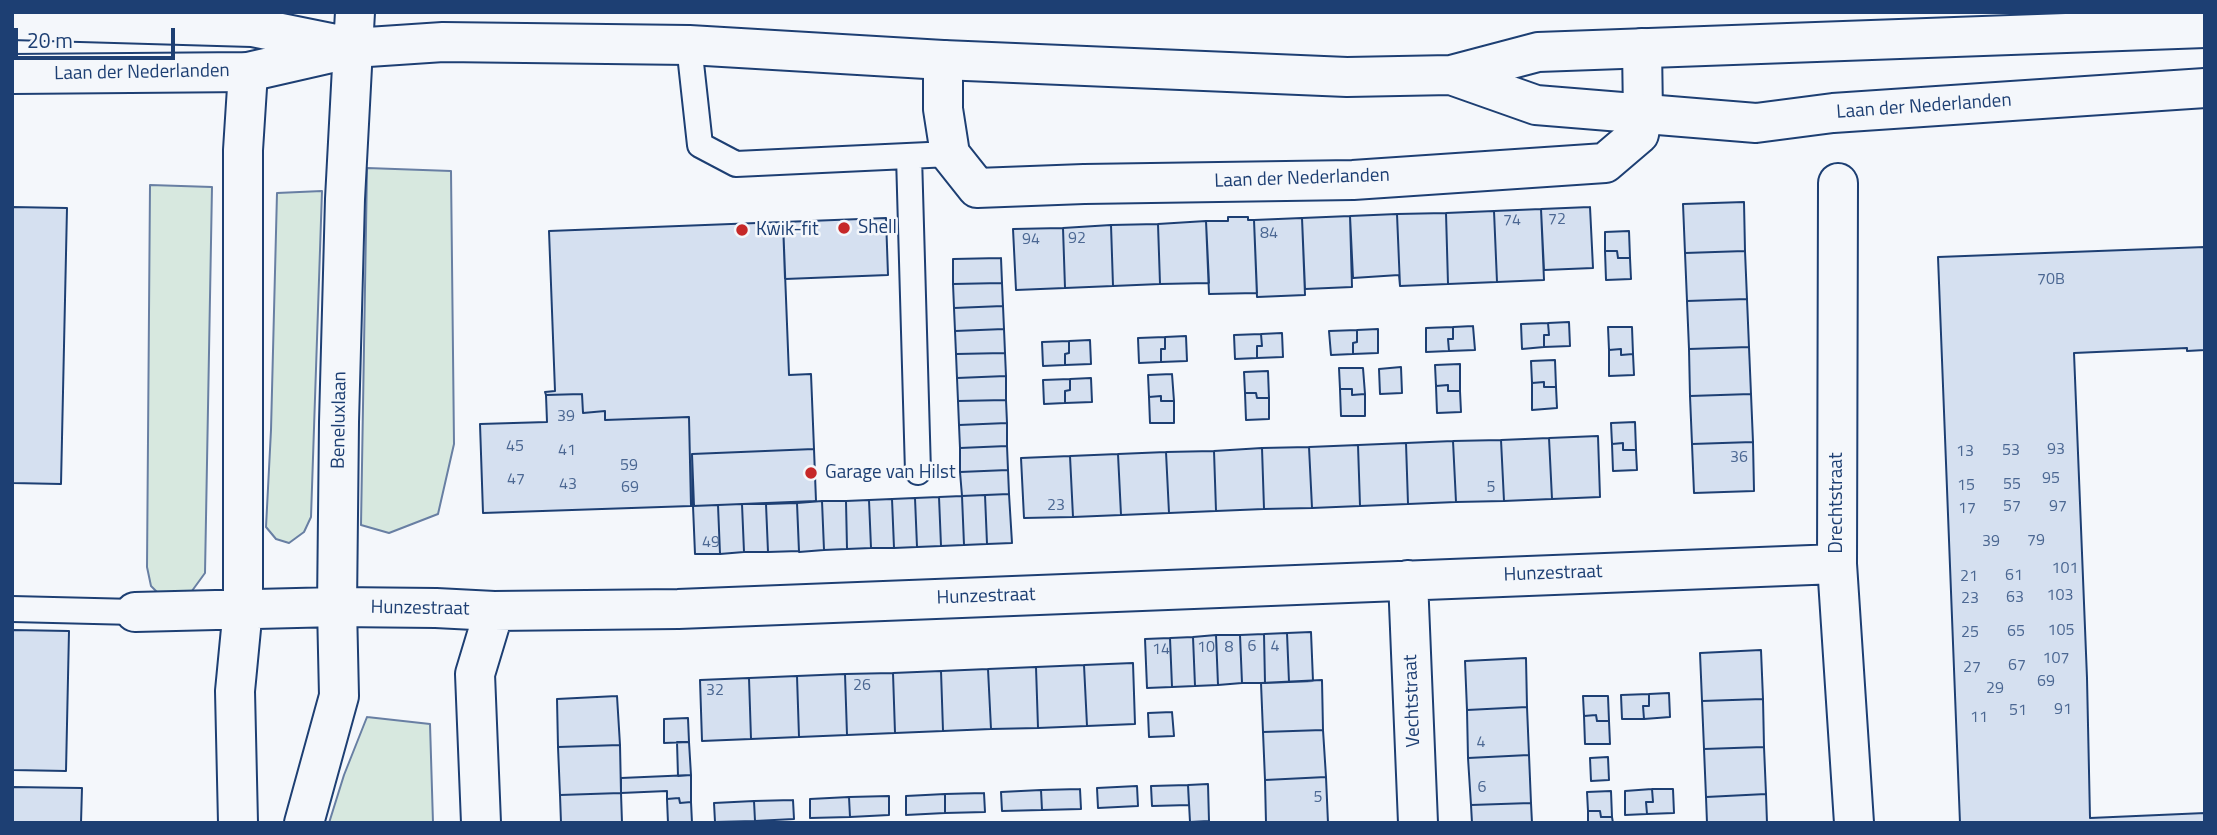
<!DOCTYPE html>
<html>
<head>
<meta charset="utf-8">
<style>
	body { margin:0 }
	#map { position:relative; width:2217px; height:835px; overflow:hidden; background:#f4f7fb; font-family:"Titillium Web",sans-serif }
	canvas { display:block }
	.frame { position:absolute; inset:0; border:14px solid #1d3f73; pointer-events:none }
	.scale { position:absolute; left:14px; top:28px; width:161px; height:32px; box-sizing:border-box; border:4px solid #1d3f73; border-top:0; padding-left:9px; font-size:21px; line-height:24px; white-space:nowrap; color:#1d3f73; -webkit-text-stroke:5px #f4f7fb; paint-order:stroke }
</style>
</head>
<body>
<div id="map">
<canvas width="2217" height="835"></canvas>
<div class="frame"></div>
<div class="scale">20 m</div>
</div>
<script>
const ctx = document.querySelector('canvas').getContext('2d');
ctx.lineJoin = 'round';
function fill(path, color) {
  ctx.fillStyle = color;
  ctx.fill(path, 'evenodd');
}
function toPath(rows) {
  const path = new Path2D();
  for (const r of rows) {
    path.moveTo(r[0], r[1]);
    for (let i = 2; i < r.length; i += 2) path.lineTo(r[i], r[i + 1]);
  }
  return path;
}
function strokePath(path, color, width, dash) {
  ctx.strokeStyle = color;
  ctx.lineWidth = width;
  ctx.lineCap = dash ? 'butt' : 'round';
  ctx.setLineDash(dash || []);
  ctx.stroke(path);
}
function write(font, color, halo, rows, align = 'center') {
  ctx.font = font + ' "Titillium Web",sans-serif';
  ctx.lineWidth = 5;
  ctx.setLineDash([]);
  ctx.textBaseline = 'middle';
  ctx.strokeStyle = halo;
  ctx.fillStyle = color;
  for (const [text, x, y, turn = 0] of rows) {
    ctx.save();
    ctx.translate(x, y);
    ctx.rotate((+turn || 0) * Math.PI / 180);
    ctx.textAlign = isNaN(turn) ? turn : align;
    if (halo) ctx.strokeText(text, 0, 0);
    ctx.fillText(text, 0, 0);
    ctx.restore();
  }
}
const green = toPath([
	[367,168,451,171,454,444,438,514,389,533,361,525,367,168],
	[150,185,212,187,205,573,189,595,165,600,151,586,147,567,150,185],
	[322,191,311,517,304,532,289,543,276,539,266,527,271,430,277,193,322,191],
	[367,717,430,724,433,823,329,823,344,775,367,717]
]);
fill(green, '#d7e8df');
strokePath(green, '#687fa3', 2);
const building = toPath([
	[1744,202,1745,251,1685,253,1683,204,1744,202],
	[12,207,67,208,61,484,12,483,12,207],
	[1590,207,1593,268,1544,270,1541,209,1590,207],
	[1541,209,1544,280,1497,282,1494,211,1541,209],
	[1494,211,1497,282,1448,284,1446,213,1494,211],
	[1446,213,1448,284,1400,286,1397,214,1446,213],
	[1397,214,1400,286,1399,275,1353,278,1350,216,1397,214],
	[1350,216,1352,287,1305,289,1302,218,1350,216],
	[1228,217,1248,217,1248,220,1254,220,1257,293,1209,294,1206,221,1228,221,1228,217],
	[886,218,888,275,785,279,783,222,886,218],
	[1302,218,1305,295,1257,297,1254,220,1302,218],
	[1206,221,1209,283,1160,284,1158,224,1206,221],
	[783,222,789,375,811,374,814,449,692,454,694,506,691,506,689,417,605,420,605,411,583,413,582,394,546,395,545,392,555,391,549,231,783,222],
	[1158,224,1160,284,1113,286,1111,225,1158,224],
	[1111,225,1113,286,1065,288,1063,228,1111,225],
	[1063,228,1065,288,1016,290,1013,229,1063,228],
	[1629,231,1630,258,1618,258,1617,251,1605,251,1605,232,1629,231],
	[2205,247,2205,350,2187,351,2187,348,2074,353,2087,678,2090,818,2205,813,2205,823,1960,823,1938,257,2205,247],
	[1605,251,1617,251,1618,258,1630,258,1631,279,1606,280,1605,251],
	[1745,251,1747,299,1687,301,1685,253,1745,251],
	[1001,258,1002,283,953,284,953,259,1001,258],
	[1002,283,1003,306,954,308,953,284,1002,283],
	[1747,299,1749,347,1689,349,1687,301,1747,299],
	[1003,306,1004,329,955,331,954,308,1003,306],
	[1569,322,1570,346,1544,347,1544,335,1549,335,1548,323,1569,322],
	[1548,323,1549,335,1544,335,1544,347,1522,349,1521,324,1548,323],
	[1473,326,1475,350,1449,351,1448,339,1453,339,1453,327,1473,326],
	[1453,327,1453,339,1448,339,1449,351,1426,352,1426,328,1453,327],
	[1608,327,1632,327,1633,354,1621,355,1621,349,1609,350,1608,327],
	[1004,329,1005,353,956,354,955,331,1004,329],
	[1378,329,1378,353,1353,354,1353,343,1357,342,1357,330,1378,329],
	[1357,330,1357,342,1353,343,1353,354,1331,355,1329,331,1357,330],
	[1282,333,1283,357,1257,358,1257,346,1262,346,1261,334,1282,333],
	[1261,334,1262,346,1257,346,1257,358,1235,359,1234,335,1261,334],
	[1186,336,1187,361,1161,362,1161,349,1165,349,1165,337,1186,336],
	[1165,337,1165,349,1161,349,1161,362,1139,363,1138,338,1165,337],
	[1090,340,1091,364,1065,365,1065,354,1069,353,1069,341,1090,340],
	[1069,341,1069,353,1065,354,1065,365,1043,366,1042,342,1069,341],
	[1749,347,1751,394,1690,396,1689,349,1749,347],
	[1621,349,1621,355,1633,354,1634,375,1609,376,1609,350,1621,349],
	[1005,353,1006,376,957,378,956,354,1005,353],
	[1555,360,1556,387,1544,387,1544,382,1532,383,1531,361,1555,360],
	[1460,364,1460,391,1448,391,1448,385,1436,386,1435,365,1460,364],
	[1401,367,1402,393,1380,394,1379,369,1401,367],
	[1339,368,1363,368,1365,394,1352,395,1352,389,1340,389,1339,368],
	[1268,371,1269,398,1257,398,1256,393,1245,393,1244,372,1268,371],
	[1172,374,1174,401,1161,401,1161,396,1149,397,1148,375,1172,374],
	[1006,376,1006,400,958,401,957,378,1006,376],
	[1091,378,1092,402,1065,403,1065,391,1070,390,1070,379,1091,378],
	[1070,379,1070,390,1065,391,1065,403,1044,404,1043,380,1070,379],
	[1544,382,1544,387,1556,387,1557,408,1532,410,1532,383,1544,382],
	[1448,385,1448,391,1460,391,1461,412,1437,413,1436,386,1448,385],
	[1340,389,1352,389,1352,395,1365,394,1365,416,1341,416,1340,389],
	[1245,393,1256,393,1257,398,1269,398,1269,419,1246,420,1245,393],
	[582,394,583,413,605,411,605,420,689,417,691,506,483,513,480,424,547,422,546,395,582,394],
	[1751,394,1753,442,1692,444,1690,396,1751,394],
	[1161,396,1161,401,1174,401,1174,423,1150,423,1149,397,1161,396],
	[1006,400,1007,423,959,425,958,401,1006,400],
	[1635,422,1636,450,1623,450,1623,443,1612,444,1611,423,1635,422],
	[1007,423,1007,446,960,448,959,425,1007,423],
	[1598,436,1600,497,1552,499,1549,438,1598,436],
	[1549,438,1552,499,1504,501,1501,440,1549,438],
	[1501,440,1504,501,1456,502,1453,441,1501,440],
	[1453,441,1456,502,1408,504,1406,443,1453,441],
	[1753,442,1754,491,1694,493,1692,444,1753,442],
	[1406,443,1408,504,1360,506,1358,445,1406,443],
	[1623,443,1623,450,1636,450,1637,470,1613,471,1612,444,1623,443],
	[1358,445,1360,506,1312,508,1309,447,1358,445],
	[1007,446,1008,470,960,472,960,448,1007,446],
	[1309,447,1312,508,1264,509,1262,448,1309,447],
	[1262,448,1264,509,1216,511,1214,451,1262,448],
	[814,449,816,501,693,506,692,454,814,449],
	[1214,451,1216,511,1169,513,1166,452,1214,451],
	[1166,452,1169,513,1121,515,1118,454,1166,452],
	[1118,454,1121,515,1073,517,1070,456,1118,454],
	[1070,456,1073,517,1024,518,1021,458,1070,456],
	[1008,470,1009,494,962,496,960,472,1008,470],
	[1009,494,1012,543,987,544,985,495,1009,494],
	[985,495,987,544,964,545,962,496,985,495],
	[962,496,964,545,941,546,939,497,962,496],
	[939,497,941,546,917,547,915,498,939,497],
	[915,498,917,547,894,548,892,499,915,498],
	[892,499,894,548,871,548,869,500,892,499],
	[869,500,871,548,847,549,846,501,869,500],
	[822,501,846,501,847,549,824,550,822,501],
	[822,501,824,550,799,552,797,503,822,501],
	[797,503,799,551,768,552,766,504,797,503],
	[742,504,766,504,768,552,744,552,742,504],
	[742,504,744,552,720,554,718,505,742,504],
	[718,505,720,554,695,554,693,506,718,505],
	[12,630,69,631,66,771,12,770,12,630],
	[1311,632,1313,681,1289,682,1287,633,1311,632],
	[1287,633,1289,682,1265,683,1264,634,1287,633],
	[1264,634,1265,683,1242,683,1240,635,1264,634],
	[1216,635,1218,685,1195,686,1193,637,1216,635],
	[1216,635,1240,635,1242,683,1218,685,1216,635],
	[1193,637,1195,686,1172,687,1170,638,1193,637],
	[1170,638,1172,687,1147,688,1145,639,1170,638],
	[1761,650,1763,699,1702,701,1700,653,1761,650],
	[1526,658,1527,707,1467,710,1465,661,1526,658],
	[1133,663,1135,724,1087,726,1084,665,1133,663],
	[1084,665,1087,726,1038,728,1036,667,1084,665],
	[1036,667,1038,728,991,729,988,669,1036,667],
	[988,669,991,729,943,731,941,671,988,669],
	[941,671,943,731,895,733,893,673,941,671],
	[893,673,895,733,847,735,845,674,893,673],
	[845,674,847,735,799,737,797,676,845,674],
	[797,676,799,737,751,739,749,678,797,676],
	[749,678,751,739,702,741,700,680,749,678],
	[1322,680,1323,730,1263,732,1261,683,1322,680],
	[1669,693,1670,717,1644,719,1643,706,1649,706,1649,694,1669,693],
	[1649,694,1649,706,1643,706,1644,719,1622,719,1621,695,1649,694],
	[617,696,620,745,558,747,557,699,617,696],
	[1583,696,1608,696,1609,721,1597,721,1596,715,1584,716,1583,696],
	[1763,699,1764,747,1704,749,1702,701,1763,699],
	[1527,707,1529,755,1468,758,1467,710,1527,707],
	[1172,712,1174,736,1149,737,1148,713,1172,712],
	[1596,715,1597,721,1609,721,1610,744,1585,744,1584,716,1596,715],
	[688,718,689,742,664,743,664,719,688,718],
	[1323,730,1326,777,1265,780,1263,732,1323,730],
	[677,742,689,742,691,775,678,776,677,742],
	[620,745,621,793,560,795,558,747,620,745],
	[1764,747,1766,794,1706,797,1704,749,1764,747],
	[1529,755,1531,803,1471,805,1468,758,1529,755],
	[1608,757,1609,780,1591,781,1590,758,1608,757],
	[691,775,691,802,680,803,679,798,667,799,667,791,621,793,621,778,691,775],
	[1326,777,1328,823,1266,823,1265,780,1326,777],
	[1208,784,1209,821,1190,822,1188,785,1208,784],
	[1188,785,1189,805,1152,806,1151,786,1188,785],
	[1137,786,1138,806,1098,808,1097,788,1137,786],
	[12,787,82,788,81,823,12,823,12,787],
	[1080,789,1081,809,1042,810,1041,790,1080,789],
	[1652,789,1673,789,1674,813,1647,814,1646,802,1653,802,1652,789],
	[1652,789,1653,802,1646,802,1647,814,1625,815,1625,791,1652,789],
	[1041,790,1042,810,1002,811,1001,792,1041,790],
	[1611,791,1612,817,1601,817,1600,811,1588,811,1587,792,1611,791],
	[621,793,622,823,561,823,560,795,621,793],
	[984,793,985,812,945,813,945,794,984,793],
	[945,794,945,813,906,815,906,796,945,794],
	[1766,794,1767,823,1707,823,1706,797,1766,794],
	[889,796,889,815,850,817,849,797,889,796],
	[849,797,850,817,810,818,810,799,849,797],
	[679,798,680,803,691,802,692,823,668,823,667,799,679,798],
	[793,800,794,819,755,821,754,801,793,800],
	[754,801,755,821,715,822,714,803,754,801],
	[1531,803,1532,823,1472,823,1471,805,1531,803],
	[1588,811,1600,811,1601,817,1612,817,1613,823,1588,823,1588,811]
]);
fill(building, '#d5e0f0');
strokePath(building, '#1d3f73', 2);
const service = toPath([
	[689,45,700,145,736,164,950,154],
	[909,156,918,472],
	[12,609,135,612]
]);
const minor = toPath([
	[943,60,943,109,950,154,977,188,1084,184,1353,180,1605,163,1639,134,1643,114,1642,48],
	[1838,183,1837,564,1854,823],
	[1408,580,1418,823],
	[135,612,337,607,436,608,494,611,678,609,1837,564],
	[238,823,235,691,243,608,243,150,248,72],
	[304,823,339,696,337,607,339,422,345,199,353,48],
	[481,823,475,674,494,611]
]);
const secondary = toPath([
	[12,20,252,27,341,45],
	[353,48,355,12],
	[12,74,248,72,353,48,443,42,689,45,943,60,1347,77,1451,75,1538,52,2205,28],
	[1451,75,1536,105,1756,123,1833,113,2205,88]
]);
strokePath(service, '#1d3f73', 28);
strokePath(minor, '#1d3f73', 42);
strokePath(secondary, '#1d3f73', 42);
strokePath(service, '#f4f7fb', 24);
strokePath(minor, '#f4f7fb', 38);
strokePath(secondary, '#f4f7fb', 38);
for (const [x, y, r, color] of [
	[844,228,7,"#c62828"],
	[742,230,7,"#c62828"],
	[811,473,7,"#c62828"]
]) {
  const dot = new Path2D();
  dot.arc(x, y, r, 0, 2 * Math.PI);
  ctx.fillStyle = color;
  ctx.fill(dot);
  strokePath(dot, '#f4f7fb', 2.5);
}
write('16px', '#4b6792', null, [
	["72",1557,220],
	["74",1512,221],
	["84",1269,234],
	["92",1077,239],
	["94",1031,240],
	["70B",2051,280],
	["39",566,417],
	["45",515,447],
	["93",2056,450],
	["41",567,451],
	["53",2011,451],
	["13",1965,452],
	["36",1739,458],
	["59",629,466],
	["95",2051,479],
	["47",516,480],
	["43",568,485],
	["55",2012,485],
	["15",1966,486],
	["69",630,488],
	["5",1491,488],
	["23",1056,506],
	["57",2012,507],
	["97",2058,507],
	["17",1967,509],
	["79",2036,541],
	["39",1991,542],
	["49",711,543],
	["101",2065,569],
	["61",2014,576],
	["21",1969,577],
	["103",2060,596],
	["63",2015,598],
	["23",1970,599],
	["105",2061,631],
	["65",2016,632],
	["25",1970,633],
	["6",1252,647],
	["4",1275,647],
	["10",1206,648],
	["8",1229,648],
	["14",1161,650],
	["107",2056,659],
	["67",2017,666],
	["27",1972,668],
	["69",2046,682],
	["26",862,686],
	["29",1995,689],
	["32",715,691],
	["91",2063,710],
	["51",2018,711],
	["11",1979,718],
	["4",1481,743],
	["6",1482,788],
	["5",1318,798]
]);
write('19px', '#1d3f73', '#f4f7fb', [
	["Laan der Nederlanden",142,73,-1],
	["Laan der Nederlanden",1924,107,-4],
	["Laan der Nederlanden",1302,179,-2],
	["Beneluxlaan",340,420,-89],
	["Drechtstraat",1837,503,-90],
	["Hunzestraat",1553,574,-2],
	["Hunzestraat",986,597,-2],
	["Hunzestraat",420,609,1],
	["Vechtstraat",1413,701,-92]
]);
write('19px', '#1d3f73', '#f4f7fb', [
	["Shell",858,228],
	["Kwik-fit",756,230],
	["Garage van Hilst",825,473]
], 'left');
</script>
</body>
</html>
